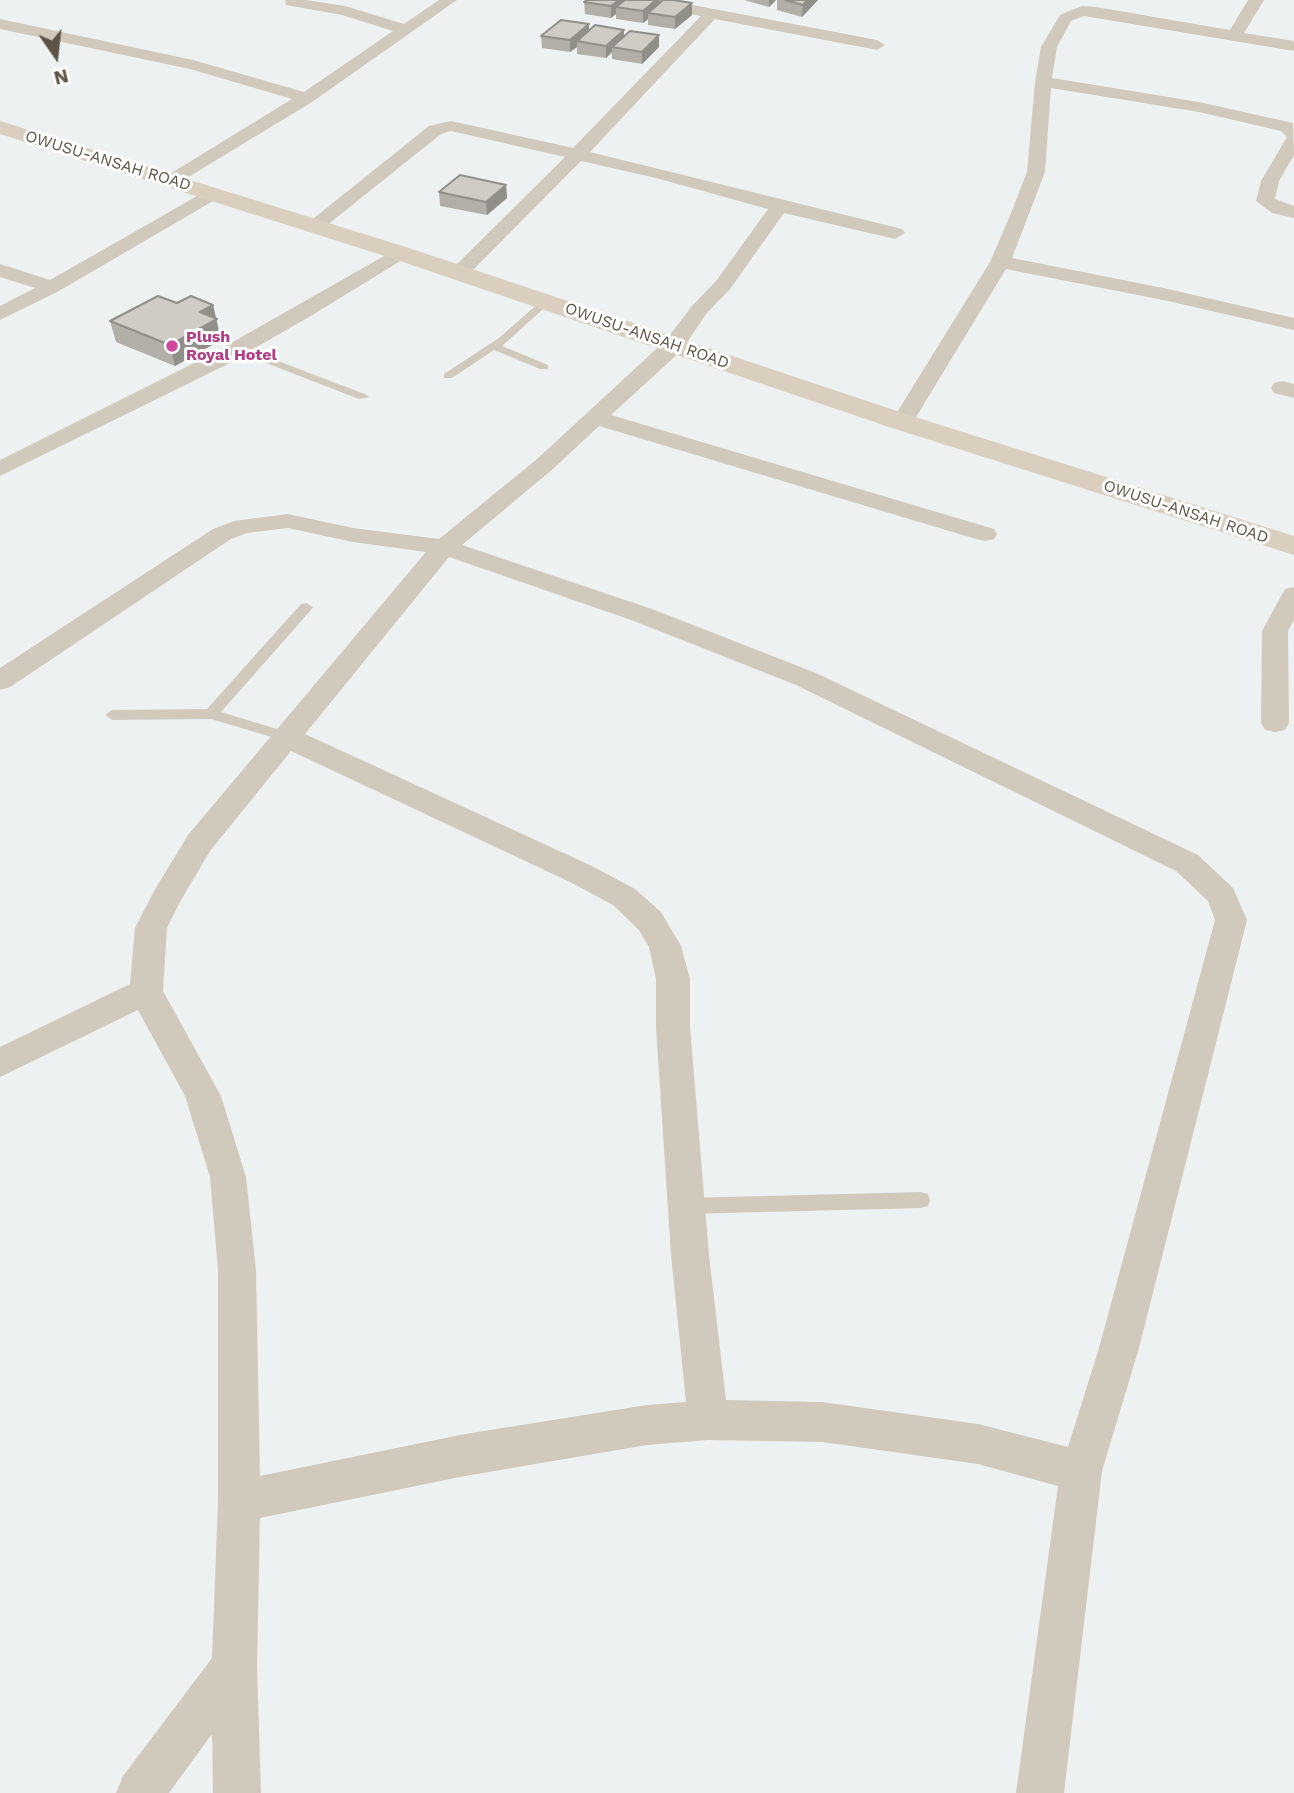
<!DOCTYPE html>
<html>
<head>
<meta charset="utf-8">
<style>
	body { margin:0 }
	#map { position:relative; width:1294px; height:1793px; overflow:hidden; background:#eef1f1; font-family:"Work Sans",sans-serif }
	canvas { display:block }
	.north { position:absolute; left:21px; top:21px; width:70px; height:70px; -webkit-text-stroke:5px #fff; paint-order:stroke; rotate:166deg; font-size:19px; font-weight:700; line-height:28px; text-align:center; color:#5e5344 }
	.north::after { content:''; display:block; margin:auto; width:24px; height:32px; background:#5e5344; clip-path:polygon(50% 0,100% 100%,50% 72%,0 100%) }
</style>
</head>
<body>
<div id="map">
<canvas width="1294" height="1793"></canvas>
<div class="north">N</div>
</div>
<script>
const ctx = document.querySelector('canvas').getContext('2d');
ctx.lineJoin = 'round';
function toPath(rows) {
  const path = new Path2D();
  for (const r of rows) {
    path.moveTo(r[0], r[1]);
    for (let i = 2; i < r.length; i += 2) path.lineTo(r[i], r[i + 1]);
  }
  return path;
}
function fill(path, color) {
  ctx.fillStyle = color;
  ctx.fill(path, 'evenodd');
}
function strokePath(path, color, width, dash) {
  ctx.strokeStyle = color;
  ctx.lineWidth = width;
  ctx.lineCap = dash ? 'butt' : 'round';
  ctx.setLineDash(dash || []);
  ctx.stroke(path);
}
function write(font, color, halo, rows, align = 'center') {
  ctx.font = font + ' "Work Sans",sans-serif';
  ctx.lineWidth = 6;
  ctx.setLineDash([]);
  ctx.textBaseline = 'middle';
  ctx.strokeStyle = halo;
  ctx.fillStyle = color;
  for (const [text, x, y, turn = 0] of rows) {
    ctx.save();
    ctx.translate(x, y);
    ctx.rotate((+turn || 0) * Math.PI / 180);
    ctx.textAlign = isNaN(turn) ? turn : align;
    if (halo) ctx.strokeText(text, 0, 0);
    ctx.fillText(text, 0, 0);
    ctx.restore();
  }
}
fill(toPath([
	[542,300,551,302,502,346,548,365,548,369,540,369,494,350,452,378,444,378,444,374,499,338,542,300],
	[239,346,367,395,369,397,359,399,235,351,235,347,239,346],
	[306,603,313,607,311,610,221,712,290,733,292,736,290,739,285,741,211,719,112,720,105,715,112,710,207,709,301,604,306,603],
	[921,1192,928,1194,930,1200,928,1206,921,1208,686,1214,679,1212,677,1206,679,1200,686,1198,921,1192]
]), '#d2c9bd');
fill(toPath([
	[285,0,306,0,345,6,404,24,439,0,457,0,312,102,172,187,165,185,163,181,165,177,292,99,190,69,0,29,0,19,193,60,304,92,393,31,342,15,286,5,285,0],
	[635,0,667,0,877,40,885,45,877,50,715,19,590,152,902,229,905,233,895,239,784,213,730,289,706,314,682,350,611,415,994,529,997,534,994,539,985,541,976,539,599,426,553,469,462,545,652,609,816,673,1198,855,1233,888,1247,920,1139,1348,1102,1471,1064,1793,1016,1793,1058,1486,978,1464,822,1442,708,1440,647,1445,465,1476,260,1518,257,1666,261,1793,213,1793,212,1734,169,1793,116,1793,123,1776,212,1658,218,1501,218,1270,210,1177,185,1096,138,1010,0,1077,0,1047,130,984,135,928,154,891,188,835,426,552,353,542,288,528,247,533,231,539,10,687,0,690,0,668,213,529,234,521,288,514,353,528,439,539,537,459,666,340,692,306,716,281,768,209,656,178,581,161,466,277,459,279,452,277,449,273,452,269,565,157,451,131,441,134,321,230,307,230,304,226,429,126,451,121,573,148,701,16,643,5,635,0],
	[449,557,634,621,796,685,1176,871,1208,901,1215,920,1099,1348,1068,1447,978,1424,822,1402,726,1400,709,1255,690,1027,690,979,681,946,661,912,635,889,592,866,305,734,449,557],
	[291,751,570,882,613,905,639,930,649,947,656,979,656,1027,671,1255,686,1402,647,1405,465,1434,260,1476,256,1270,246,1177,221,1096,163,991,167,928,180,902,210,851,291,751],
	[1248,0,1264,0,1244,33,1294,41,1294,51,1084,16,1071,21,1057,47,1052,78,1199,102,1293,123,1294,155,1279,181,1275,199,1294,206,1294,218,1272,213,1256,201,1261,181,1287,137,1281,131,1199,112,1051,88,1045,172,1012,258,1168,289,1294,318,1294,330,1168,301,1006,269,910,427,894,427,891,422,990,262,1009,218,1027,172,1035,82,1041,47,1060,15,1082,6,1096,7,1230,30,1248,0],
	[213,187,222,193,220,197,59,291,0,320,0,306,35,288,0,277,0,264,50,280,213,187],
	[400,247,407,249,410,253,407,257,314,314,224,366,0,476,0,460,208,356,400,247],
	[1282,381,1294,384,1294,398,1274,393,1271,388,1274,383,1282,381],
	[1294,587,1294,620,1288,631,1289,723,1285,730,1275,732,1265,730,1261,723,1262,631,1285,589,1294,587]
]), '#d2c9bd');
fill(toPath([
	[0,121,409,248,912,416,1294,536,1294,555,892,428,391,258,0,134,0,121]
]), '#dacfbf');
fill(toPath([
	[744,0,776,0,769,7],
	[777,0,786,0,785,0,818,0,802,17,777,10],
	[584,2,660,3,692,15,675,29,648,25,648,19,643,23,616,19,616,14,611,18,585,14],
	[624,30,624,36,659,35,659,47,642,64,612,59,612,52,606,58,577,54,577,47,570,52,542,48,541,36,589,31],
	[506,185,507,198,487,215,440,206,439,192],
	[177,303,213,305,221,340,175,366,116,342,110,321]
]), '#b2afa9');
fill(toPath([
	[619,0,629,0,616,7,616,14,611,18,611,6],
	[656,0,660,0,660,9,648,13,648,19,643,23,643,11],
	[769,0,776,0,769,7],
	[807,0,818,0,802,17,803,5],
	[692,3,692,15,675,29,675,17],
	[589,24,589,36,577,41,577,47,570,52,570,40],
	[624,30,624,42,612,47,612,52,606,58,606,46],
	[659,35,659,47,642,64,642,52],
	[506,185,507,198,487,215,486,202],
	[213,305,221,340,175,366,170,345,200,312]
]), '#918f8a');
const building = toPath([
	[587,0,619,0,611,6,584,2,587,0],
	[625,0,656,0,643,11,616,7,625,0],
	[663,0,673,0,692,3,675,17,648,13,663,0],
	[785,0,807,0,803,5,785,0],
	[561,20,589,24,570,40,541,36,561,20],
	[595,25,624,30,606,46,577,41,595,25],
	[630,31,659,35,642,52,612,47,630,31],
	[460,175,506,185,486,202,439,192,460,175],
	[158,296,177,303,191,296,213,305,200,312,217,319,170,345,110,321,158,296]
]);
fill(building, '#cfccc5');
strokePath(building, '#918f8a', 2);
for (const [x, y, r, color] of [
	[172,346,7,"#d1479c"]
]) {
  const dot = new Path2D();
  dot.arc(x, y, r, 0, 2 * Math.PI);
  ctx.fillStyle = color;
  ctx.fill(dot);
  strokePath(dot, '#fff', 2.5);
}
write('16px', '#5e5344', '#fff', [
	["OWUSU-ANSAH ROAD",108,161,17],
	["OWUSU-ANSAH ROAD",647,336,19],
	["OWUSU-ANSAH ROAD",1186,512,18]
]);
write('bold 16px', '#b23c85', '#fff', [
	["Plush",186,337],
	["Royal Hotel",186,355]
], 'left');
</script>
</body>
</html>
